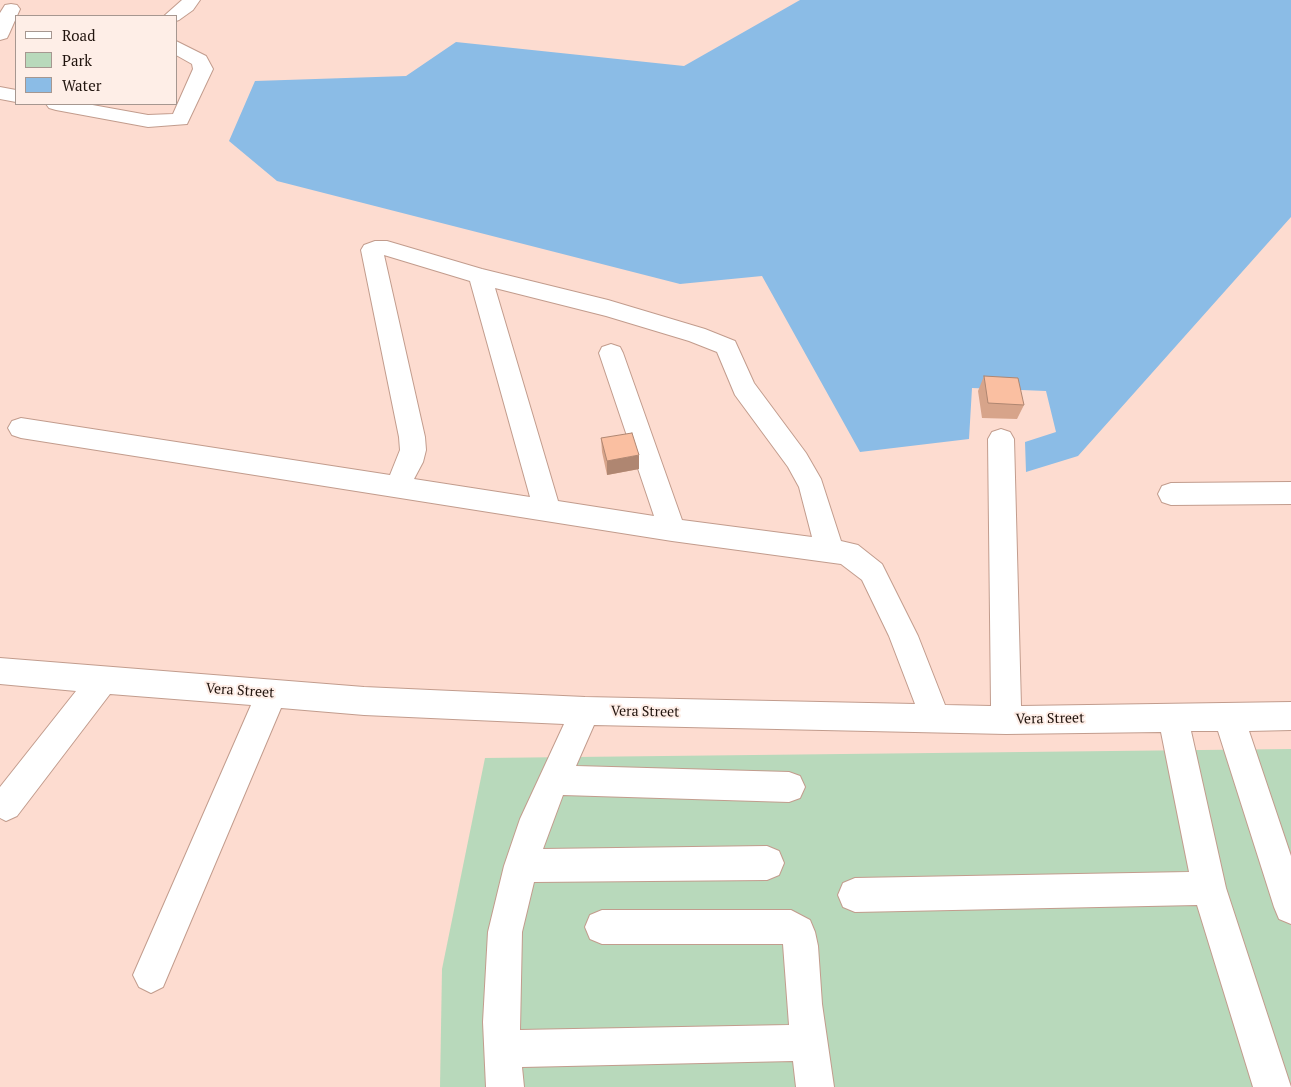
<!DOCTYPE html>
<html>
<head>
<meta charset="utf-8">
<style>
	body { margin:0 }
	#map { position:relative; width:1291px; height:1087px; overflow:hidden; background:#fddcd0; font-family:"PT Serif",serif }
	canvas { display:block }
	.legend { position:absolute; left:15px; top:15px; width:162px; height:90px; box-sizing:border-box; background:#feeee7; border:1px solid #a69790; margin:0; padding:6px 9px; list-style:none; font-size:15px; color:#21140e }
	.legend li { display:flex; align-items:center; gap:10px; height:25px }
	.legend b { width:25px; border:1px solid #a69790 }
</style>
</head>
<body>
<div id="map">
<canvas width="1291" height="1087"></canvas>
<ul class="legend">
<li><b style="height:6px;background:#fff"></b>Road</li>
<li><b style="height:14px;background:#b8d9bb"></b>Park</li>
<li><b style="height:14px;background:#8bbce6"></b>Water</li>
</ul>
</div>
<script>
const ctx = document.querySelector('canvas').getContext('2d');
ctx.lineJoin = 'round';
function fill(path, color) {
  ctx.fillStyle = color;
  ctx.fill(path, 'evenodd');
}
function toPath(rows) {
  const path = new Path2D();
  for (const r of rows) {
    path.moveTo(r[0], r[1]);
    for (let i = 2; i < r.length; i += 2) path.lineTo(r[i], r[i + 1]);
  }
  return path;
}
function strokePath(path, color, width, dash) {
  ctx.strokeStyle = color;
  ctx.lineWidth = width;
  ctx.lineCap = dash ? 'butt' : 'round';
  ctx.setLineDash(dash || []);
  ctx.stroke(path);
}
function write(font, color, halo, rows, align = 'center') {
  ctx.font = font + ' "PT Serif",serif';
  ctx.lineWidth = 4;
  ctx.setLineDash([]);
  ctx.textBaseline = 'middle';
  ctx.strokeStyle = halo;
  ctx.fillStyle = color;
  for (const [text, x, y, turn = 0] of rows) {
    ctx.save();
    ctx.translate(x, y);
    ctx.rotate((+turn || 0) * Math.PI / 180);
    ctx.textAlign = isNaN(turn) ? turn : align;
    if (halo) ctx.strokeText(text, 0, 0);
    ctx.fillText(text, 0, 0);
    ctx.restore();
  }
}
fill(toPath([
	[1291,749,1291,1087,440,1087,442,969,485,758]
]), '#b8d9bb');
fill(toPath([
	[800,0,1291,0,1291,217,1078,456,1026,472,1025,442,1056,432,1046,391,972,388,969,439,860,452,762,276,680,284,277,181,229,141,255,81,406,76,456,42,684,66]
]), '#8bbce6');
const minor = toPath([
	[182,0,200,0,193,10,179,20,176,21,176,16,164,16,182,0],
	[11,4,17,5,20,9,9,34,7,38,0,40,0,13,5,5,11,4],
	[176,41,206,56,213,69,187,124,148,127,56,110,49,108,46,104,87,104,148,115,173,114,193,69,192,64,176,55,176,41],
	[0,87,16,90,16,102,0,99,0,87],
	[375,241,387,241,482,269,608,300,705,329,735,341,754,383,806,453,821,479,841,541,858,545,882,564,918,636,945,705,991,706,988,439,992,432,1001,429,1010,432,1014,439,1021,706,1291,702,1291,730,1249,731,1291,856,1291,924,1279,919,1274,907,1218,731,1191,731,1226,888,1291,1087,1253,1087,1197,905,855,912,843,907,838,895,843,883,855,878,1189,872,1161,732,1006,734,594,725,576,766,789,772,800,776,805,787,800,798,789,802,563,795,543,849,767,846,779,851,784,863,779,875,767,880,534,882,522,932,520,1030,789,1025,783,944,602,944,590,939,585,927,590,915,602,910,791,910,810,920,815,932,818,946,822,1004,834,1087,796,1087,793,1061,522,1067,524,1087,486,1087,483,1022,488,932,504,866,520,819,564,724,364,715,281,708,163,987,151,993,139,987,133,975,251,705,110,694,17,816,6,821,0,818,0,787,76,691,0,684,0,658,364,687,585,697,915,704,889,636,862,580,841,564,672,541,21,438,12,435,8,428,12,421,21,418,390,475,400,450,399,437,361,250,364,245,375,241],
	[384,255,470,281,530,497,414,479,423,462,426,450,425,437,384,255],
	[495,288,606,316,689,341,717,352,735,395,788,467,799,487,812,537,682,520,623,353,620,347,611,344,602,347,599,353,654,516,558,501,495,288],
	[1291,482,1291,504,1171,505,1162,502,1158,494,1162,486,1171,483,1291,482]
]);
strokePath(minor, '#c29c8d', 2);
fill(minor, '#fff');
fill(toPath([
	[984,376,1024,405,1017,419,982,418,978,391],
	[601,438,639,469,607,475,602,452]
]), '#d7a48a');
fill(toPath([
	[639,455,639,469,607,475,607,461]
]), '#af8671');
const building = toPath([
	[984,376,1018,378,1024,405,988,403,984,376],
	[632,433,639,455,607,461,601,438,632,433]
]);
fill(building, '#fabfa1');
strokePath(building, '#af8671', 1);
write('14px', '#21140e', '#feeee7', [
	["Vera Street",240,691,4],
	["Vera Street",645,712,1],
	["Vera Street",1050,719,-1]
]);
</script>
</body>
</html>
